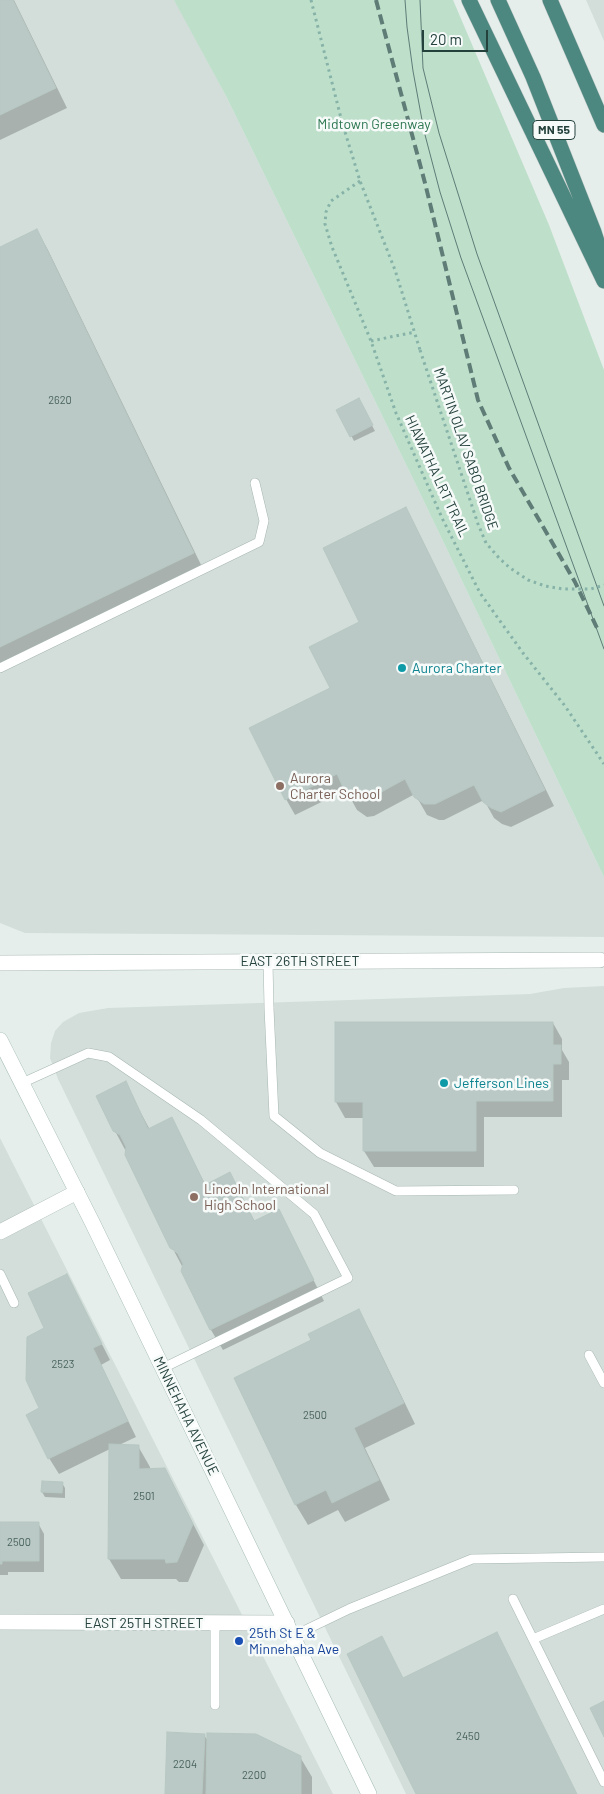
<!DOCTYPE html>
<html>
<head>
<meta charset="utf-8">
<style>
	body { margin:0 }
	#map { position:relative; width:604px; height:1794px; overflow:hidden; background:#e5eeeb; font-family:Barlow,sans-serif }
	canvas { display:block }
	.scale { position:absolute; left:422px; top:30px; width:66px; height:22px; box-sizing:border-box; border:2px solid #24413c; border-top:0; padding-left:6px; font-size:15px; line-height:18px; white-space:nowrap; color:#24413c; -webkit-text-stroke:4px #f6faf9; paint-order:stroke }
</style>
</head>
<body>
<div id="map">
<canvas width="604" height="1794"></canvas>
<div class="scale">20 m</div>
</div>
<script>
const ctx = document.querySelector('canvas').getContext('2d');
ctx.lineJoin = 'round';
function fill(path, color) {
  ctx.fillStyle = color;
  ctx.fill(path, 'evenodd');
}
function toPath(rows) {
  const path = new Path2D();
  for (const r of rows) {
    path.moveTo(r[0], r[1]);
    for (let i = 2; i < r.length; i += 2) path.lineTo(r[i], r[i + 1]);
  }
  return path;
}
function strokePath(path, color, width, dash) {
  ctx.strokeStyle = color;
  ctx.lineWidth = width;
  ctx.lineCap = dash ? 'butt' : 'round';
  ctx.setLineDash(dash || []);
  ctx.stroke(path);
}
function write(font, color, halo, rows, align = 'center') {
  ctx.font = font + ' Barlow,sans-serif';
  ctx.lineWidth = 5;
  ctx.setLineDash([]);
  ctx.textBaseline = 'middle';
  ctx.strokeStyle = halo;
  ctx.fillStyle = color;
  for (const [text, x, y, turn = 0] of rows) {
    ctx.save();
    ctx.translate(x, y);
    ctx.rotate((+turn || 0) * Math.PI / 180);
    ctx.textAlign = isNaN(turn) ? turn : align;
    if (halo) ctx.strokeText(text, 0, 0);
    ctx.fillText(text, 0, 0);
    ctx.restore();
  }
}
fill(toPath([
	[0,0,174,0,180,9,226,96,418,489,604,877,604,937,25,933,0,923],
	[586,0,604,0,604,41],
	[604,986,604,1794,406,1794,58,1079,50,1058,51,1043,55,1031,63,1022,79,1013,108,1008,530,994,564,988],
	[0,1138,333,1794,0,1794]
]), '#d3deda');
fill(toPath([
	[174,0,453,0,549,225,604,370,604,877,418,489,226,96]
]), '#bedfca');
fill(toPath([
	[0,0,14,0,67,108,0,140],
	[37,230,48,250,205,573,0,673,0,248],
	[358,400,375,431,354,441,338,410],
	[406,508,554,806,511,827,502,824,494,818,484,800,444,820,439,820,427,815,415,794,374,816,367,817,357,810,346,790,295,815,286,799,331,689,361,623],
	[553,1023,562,1039,562,1050,569,1062,569,1080,562,1080,562,1117,484,1117,484,1167,374,1167,364,1151,364,1118,345,1118,336,1102],
	[125,1083,150,1130,172,1119,206,1186,230,1174,255,1222,279,1211,324,1301,223,1350,211,1330,183,1271,183,1268,174,1251,182,1256,115,1131],
	[75,1291,110,1360,101,1365,136,1437,117,1446,138,1446,150,1467,150,1470,165,1469,204,1545,188,1582,179,1582,176,1579,121,1579,109,1559,110,1449,59,1474,49,1458,41,1409,46,1328],
	[358,1311,370,1331,415,1424,365,1448,390,1500,345,1522,338,1510,308,1525,296,1505,235,1379,313,1341],
	[43,1482,62,1483,65,1488,65,1498,45,1497,42,1492],
	[0,1523,38,1523,44,1534,44,1572,8,1572,8,1575,0,1575],
	[204,1735,208,1741,300,1757,312,1777,312,1794,166,1794]
]), '#0003');
const building = toPath([
	[0,0,13,0,56,88,0,115,0,0],
	[37,229,194,553,0,647,0,247,37,229],
	[359,398,373,425,350,437,336,410,359,398],
	[406,507,545,790,501,812,491,808,483,802,474,785,435,804,424,804,414,797,405,779,365,801,357,801,350,798,346,794,337,774,285,800,249,728,330,688,309,647,359,622,323,548,406,507],
	[335,1022,553,1022,553,1045,561,1045,561,1064,553,1064,553,1101,476,1101,476,1151,363,1151,363,1102,335,1102,335,1022],
	[126,1081,148,1129,172,1117,205,1185,230,1172,254,1221,279,1209,314,1280,210,1330,181,1271,183,1264,177,1252,170,1248,125,1155,126,1147,120,1135,113,1131,96,1096,126,1081],
	[67,1274,102,1344,93,1348,128,1421,48,1459,26,1415,39,1408,26,1380,27,1337,44,1328,28,1293,67,1274],
	[359,1309,404,1403,354,1428,379,1480,332,1503,326,1490,295,1505,234,1378,311,1340,308,1334,359,1309],
	[109,1444,139,1445,139,1469,165,1468,193,1524,177,1562,166,1563,165,1559,108,1559,109,1444],
	[42,1481,63,1482,62,1493,41,1492,42,1481],
	[0,1522,39,1522,39,1561,2,1561,2,1564,0,1564,0,1522],
	[497,1632,577,1794,416,1794,347,1654,382,1636,403,1678,497,1632],
	[604,1701,604,1737,590,1708,604,1701],
	[167,1732,205,1734,202,1794,165,1794,167,1732],
	[207,1733,256,1734,301,1756,301,1794,206,1794,207,1733]
]);
fill(building, '#bac9c5');
strokePath(building, '#b7c8c3', 1);
const service = toPath([
	[0,668,259,542,264,521,255,483],
	[268,961,269,1008,274,1116,320,1153,396,1191,514,1190],
	[22,1083,88,1053,109,1057,201,1120,314,1214,348,1278,163,1368],
	[0,1274,14,1303],
	[589,1355,604,1383],
	[513,1599,604,1782],
	[215,1623,215,1705],
	[293,1636,349,1609,472,1559,604,1557],
	[533,1639,604,1609]
]);
const minor = toPath([
	[0,1232,77,1192]
]);
const tertiary = toPath([
	[0,963,600,960],
	[0,1622,287,1623]
]);
const secondary = toPath([
	[0,1040,92,1222,369,1794]
]);
const trunk = toPath([
	[469,0,604,281],
	[498,0,533,77,594,232,604,263],
	[550,0,604,125]
]);
strokePath(service, '#a7b7b3', 10);
strokePath(minor, '#a7b7b3', 16);
strokePath(tertiary, '#a7b7b3', 16);
strokePath(secondary, '#a3bab4', 16);
strokePath(trunk, '#c2cac8', 16);
strokePath(toPath([
	[311,0,342,122,360,181,395,270,420,350],
	[360,181,331,201,326,212,325,224,332,247,371,341,396,413,442,518,480,593,523,653,565,706,604,764],
	[371,341,415,332]
]), '#86b2a8', 3, [2.5, 4]);
strokePath(service, '#fff', 9);
strokePath(minor, '#fff', 15);
strokePath(tertiary, '#fff', 15);
strokePath(secondary, '#fff', 15);
strokePath(trunk, '#4c8880', 15);
strokePath(toPath([
	[405,0,407,27,413,71,424,131,440,192,461,258,604,649],
	[420,0,423,68,439,133,477,254,604,606]
]), '#5f7c77', 1);
strokePath(toPath([
	[376,0,425,183,478,400,509,468,575,582,597,628]
]), '#5f7c77', 4, [10, 5]);
strokePath(toPath([
	[420,350,478,524,486,543,499,558,510,568,528,580,545,586,563,589,591,589,604,585]
]), '#86b2a8', 3, [2.5, 4]);
for (const [x, y, r, color] of [
	[402,668,5,"#0f9aa8"],
	[280,786,5,"#8d6e63"],
	[444,1083,5,"#0f9aa8"],
	[194,1197,5,"#8d6e63"],
	[239,1641,5,"#1a4fb4"]
]) {
  const dot = new Path2D();
  dot.arc(x, y, r, 0, 2 * Math.PI);
  ctx.fillStyle = color;
  ctx.fill(dot);
  strokePath(dot, '#f6faf9', 2);
}
write('11px', '#4a635e', null, [
	["2620",60,400],
	["2523",63,1364],
	["2500",315,1415],
	["2501",144,1496],
	["2500",19,1542],
	["2450",468,1736],
	["2204",185,1764],
	["2200",254,1775]
]);
for (const [x, y, w] of [
	[554,130,42]
]) {
  const box = new Path2D();
  box.roundRect(x - w / 2, y - 9.5, w, 19, 4);
  ctx.fillStyle = '#f6faf9';
  ctx.fill(box);
  strokePath(box, '#24413c', 1);
}
write('bold 12px', '#24413c', null, [
	["MN 55",554,130]
]);
write('14px', '#2e7852', '#f6faf9', [
	["Midtown Greenway",374,124]
]);
write('14px', '#24413c', '#f6faf9', [
	["MARTIN OLAV SABO BRIDGE",466,449,71],
	["HIAWATHA LRT TRAIL",437,476,65],
	["EAST 26TH STREET",300,961],
	["MINNEHAHA AVENUE",186,1416,64],
	["EAST 25TH STREET",144,1623]
]);
write('14px', '#0d838f', '#f6faf9', [
	["Aurora Charter",412,668],
	["Jefferson Lines",454,1083]
], 'left');
write('14px', '#785e54', '#f6faf9', [
	["Aurora",290,778],
	["Charter School",290,794],
	["Lincoln International",204,1189],
	["High School",204,1205]
], 'left');
write('14px', '#164399', '#f6faf9', [
	["25th St E &",249,1633],
	["Minnehaha Ave",249,1649]
], 'left');
</script>
</body>
</html>
